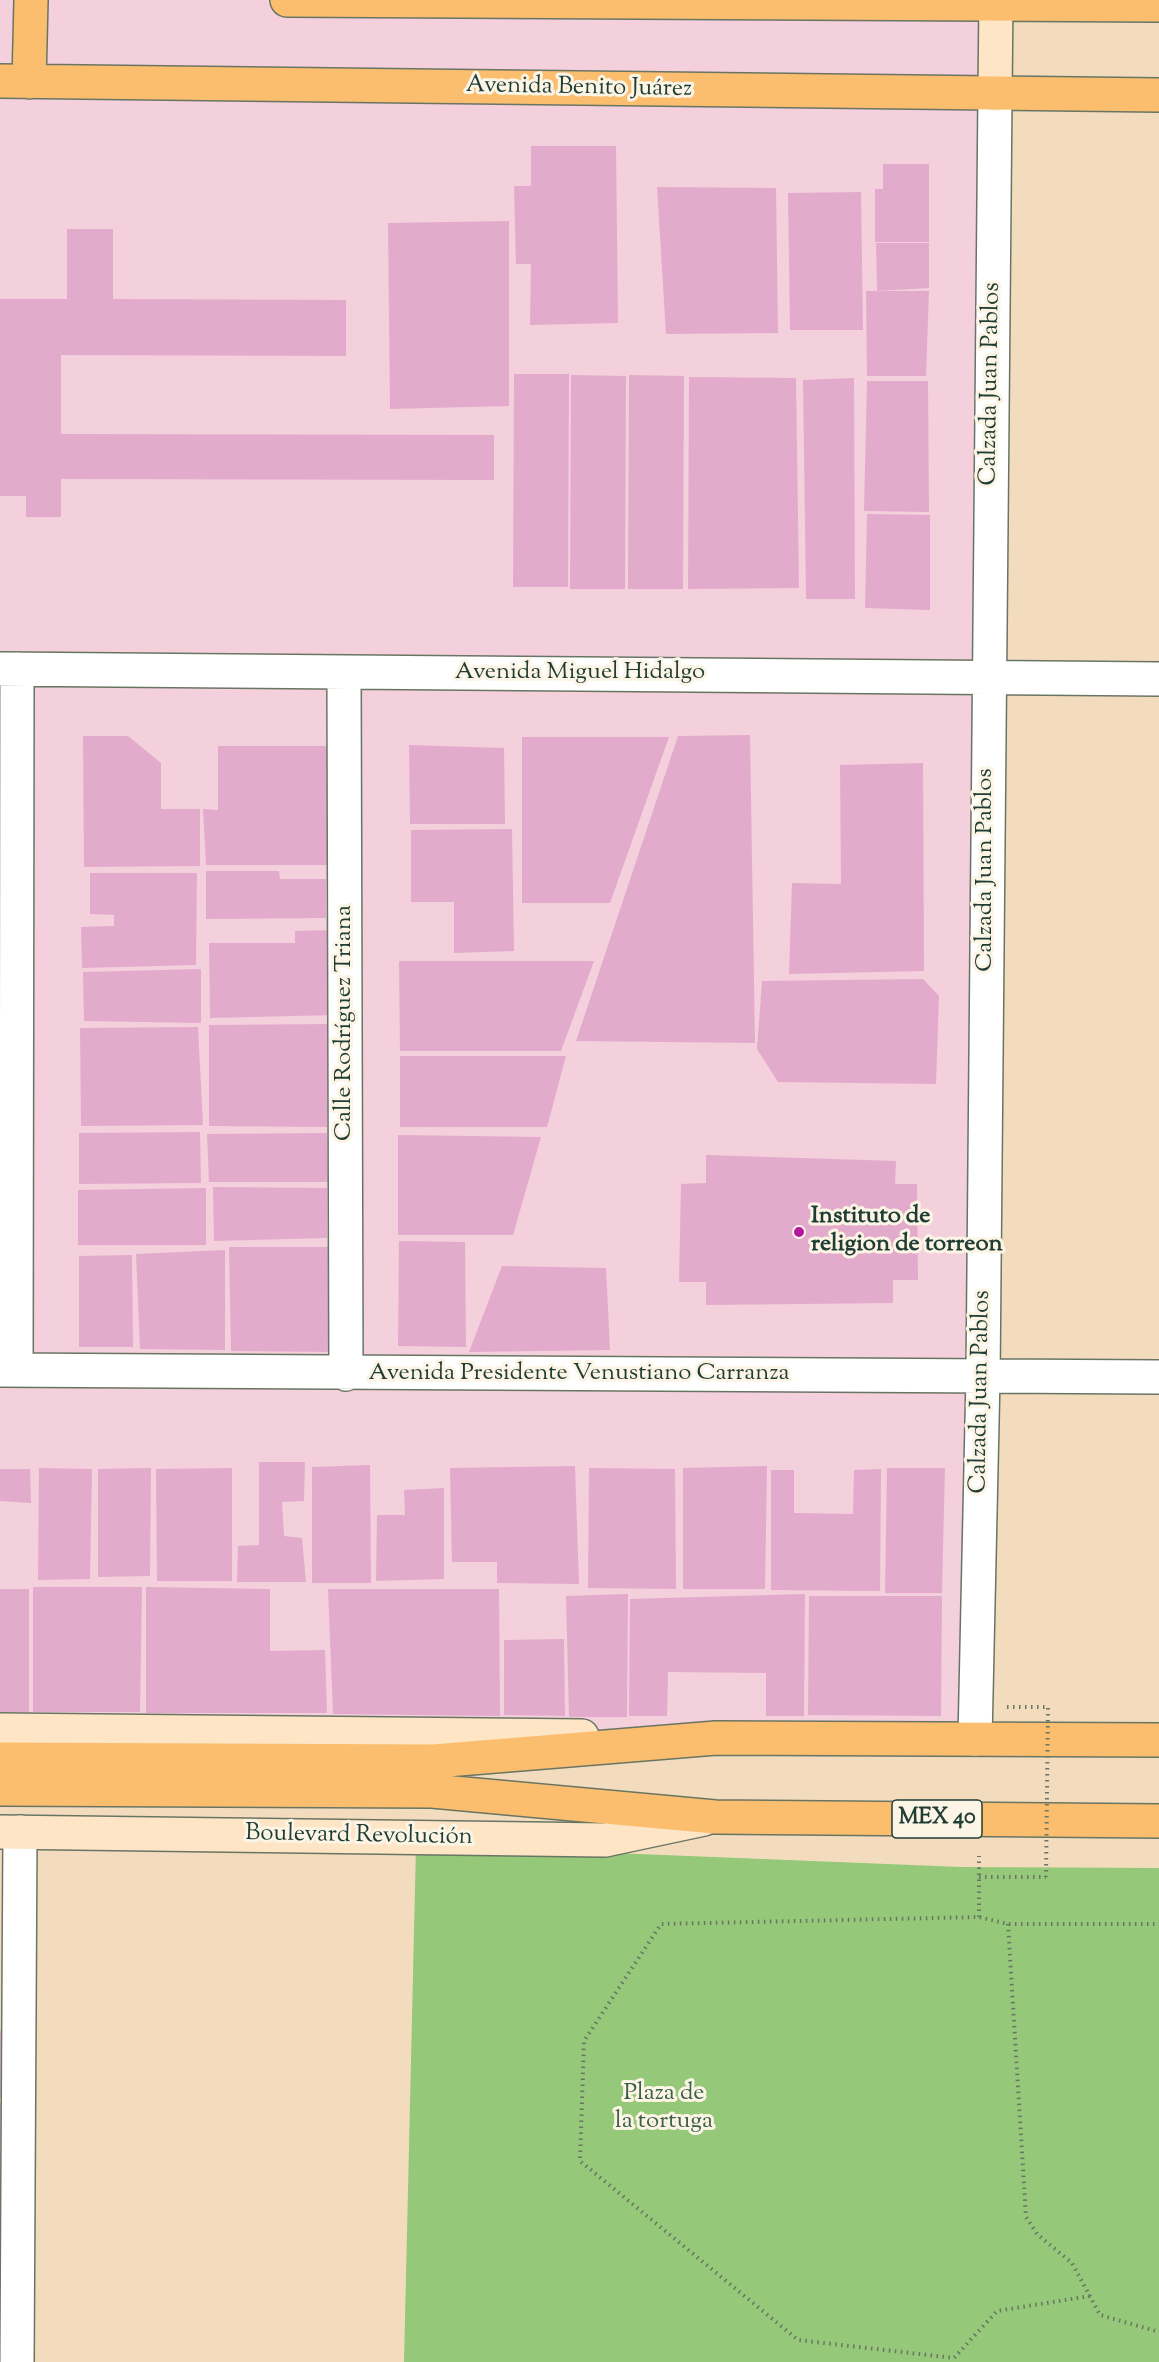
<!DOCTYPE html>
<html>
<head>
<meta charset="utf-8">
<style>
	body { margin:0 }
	canvas { display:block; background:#f3dcbe }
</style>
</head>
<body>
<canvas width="1159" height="2362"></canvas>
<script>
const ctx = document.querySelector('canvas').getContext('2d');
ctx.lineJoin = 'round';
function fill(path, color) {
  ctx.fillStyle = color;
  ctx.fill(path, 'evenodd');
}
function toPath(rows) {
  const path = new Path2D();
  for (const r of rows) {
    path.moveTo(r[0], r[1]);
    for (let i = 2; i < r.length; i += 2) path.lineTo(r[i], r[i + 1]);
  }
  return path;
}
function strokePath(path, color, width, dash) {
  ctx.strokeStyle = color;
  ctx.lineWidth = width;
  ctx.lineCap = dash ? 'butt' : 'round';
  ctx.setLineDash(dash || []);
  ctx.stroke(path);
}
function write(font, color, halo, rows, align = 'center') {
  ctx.font = font + ' "Sorts Mill Goudy",serif';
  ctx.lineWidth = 6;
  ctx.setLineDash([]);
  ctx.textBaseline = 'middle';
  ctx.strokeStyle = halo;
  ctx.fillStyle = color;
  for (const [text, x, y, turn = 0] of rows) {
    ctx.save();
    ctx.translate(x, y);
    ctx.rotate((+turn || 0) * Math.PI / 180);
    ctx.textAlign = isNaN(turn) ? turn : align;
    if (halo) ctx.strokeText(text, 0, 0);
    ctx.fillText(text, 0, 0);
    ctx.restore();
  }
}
fill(toPath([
	[0,0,1002,0,979,1738,0,1737]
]), '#f4cfdc');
fill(toPath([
	[416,1845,961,1867,1159,1868,1159,2362,404,2362]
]), '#95c879');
fill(toPath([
	[531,146,616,146,618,323,530,325,531,264,516,264,514,186,531,186],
	[883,164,929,164,929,242,875,242,875,189,883,189],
	[657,187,776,188,778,333,666,334],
	[861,192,863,330,790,330,788,193],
	[509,221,509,406,390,409,388,223],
	[67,229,113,229,113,299,346,300,346,356,61,355,61,434,494,435,494,480,61,479,61,517,26,517,26,496,0,496,0,299,67,299],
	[876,243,929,243,929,288,877,291],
	[866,291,929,291,926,376,867,376],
	[514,374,569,374,568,587,513,587],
	[571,375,626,376,625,589,570,589],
	[629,375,684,376,683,589,628,589],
	[689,377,796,378,799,588,688,589],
	[854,378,855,599,806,599,803,380],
	[867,381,928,381,929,512,864,511],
	[867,514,930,515,930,610,865,608],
	[750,735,755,1043,576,1041,678,736],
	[83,736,128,736,161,763,161,809,200,809,200,866,84,867],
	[522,737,669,737,610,903,522,903],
	[409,745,504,748,505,824,410,824],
	[218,746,327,746,327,865,206,865,203,809,218,810],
	[923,763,924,971,789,974,792,883,841,884,840,765],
	[512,829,514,951,454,953,454,902,411,902,411,830],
	[206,871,279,871,280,879,326,879,326,918,206,919],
	[90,873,197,873,196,965,82,968,81,927,114,926,114,915,90,914],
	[335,930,335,1015,210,1018,209,943,295,943,295,931],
	[399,961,594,961,561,1051,400,1051],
	[201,969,201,1023,84,1021,83,972],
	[923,979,939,996,936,1084,778,1082,757,1049,762,981],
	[329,1024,327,1127,209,1126,209,1025],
	[198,1027,203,1125,81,1126,80,1028],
	[400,1056,566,1056,547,1127,400,1127],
	[200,1132,201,1183,79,1184,79,1133],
	[327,1133,328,1182,209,1182,207,1134],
	[398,1135,541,1137,513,1235,398,1235],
	[706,1155,896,1161,895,1184,917,1184,918,1280,893,1280,893,1303,706,1305,706,1282,679,1282,681,1184,706,1183],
	[213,1187,327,1188,327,1238,214,1241],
	[206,1188,206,1245,78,1245,78,1190],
	[399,1241,465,1242,466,1347,398,1346],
	[229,1247,332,1247,332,1352,231,1351],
	[225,1250,225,1350,140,1349,136,1254],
	[132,1255,133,1347,79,1347,79,1256],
	[502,1266,606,1268,610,1350,469,1352],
	[259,1462,305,1462,304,1501,282,1502,284,1536,302,1538,306,1582,237,1582,238,1546,259,1545],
	[370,1465,371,1583,312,1583,312,1467],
	[575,1466,579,1584,497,1583,497,1562,452,1562,450,1468],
	[767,1466,765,1589,683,1589,683,1468],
	[39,1468,92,1469,90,1579,38,1580],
	[151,1468,150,1576,98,1577,98,1469],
	[232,1468,232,1581,157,1581,156,1469],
	[589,1468,675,1469,676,1589,588,1588],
	[887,1468,945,1468,942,1593,885,1593],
	[0,1469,30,1469,31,1503,0,1501],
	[881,1469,880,1591,771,1590,771,1470,794,1470,794,1513,853,1514,854,1470],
	[444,1488,444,1579,376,1581,377,1515,405,1515,404,1490],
	[33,1587,142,1587,140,1712,33,1712],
	[146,1587,270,1589,270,1651,325,1650,327,1713,146,1713],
	[0,1589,29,1589,29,1712,0,1712],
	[328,1589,499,1589,500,1716,333,1714],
	[628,1594,627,1717,569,1717,566,1596],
	[805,1594,804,1716,766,1716,766,1673,668,1672,667,1716,629,1716,630,1599],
	[809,1596,942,1596,941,1716,808,1715],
	[564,1639,565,1716,504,1715,504,1640],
	[0,2031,2,2031,3,2097,0,2097],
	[0,2102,5,2102,5,2143,0,2143],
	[0,2147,5,2147,4,2207,0,2207],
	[0,2212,2,2212,3,2273,0,2273]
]), '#e3abcb');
const street = toPath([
	[0,669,1159,679],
	[344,672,346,1374],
	[0,1370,1159,1377],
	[16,1370,17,669],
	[975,1739,983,1377,995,94],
	[17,2362,20,1832]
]);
const secondary = toPath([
	[995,94,996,0],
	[0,1730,582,1736],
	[0,1832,605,1840,704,1819]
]);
const primary = toPath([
	[287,0,1159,5],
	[0,81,1159,95],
	[29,82,31,0],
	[0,1759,434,1761,716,1738,1159,1740],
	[0,1789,432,1791,715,1817,1159,1821]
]);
strokePath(street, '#697564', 36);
strokePath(secondary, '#697564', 36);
strokePath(primary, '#697564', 36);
strokePath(toPath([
	[979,1877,1046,1877],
	[979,1917,979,1856],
	[1008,1924,1026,2217,1037,2234,1072,2263,1100,2315,1159,2332],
	[1090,2296,997,2311,954,2358,798,2340,580,2161,584,2041,661,1924,979,1917,1008,1924,1159,1924]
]), '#697564', 4, [1.5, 4.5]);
strokePath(street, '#fff', 33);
strokePath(secondary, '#fde5c5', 33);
strokePath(primary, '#fabe6e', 33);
strokePath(toPath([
	[1007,1707,1048,1707,1046,1877]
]), '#697564', 4, [1.5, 4.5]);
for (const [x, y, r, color] of [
	[799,1232,6,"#b5179e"]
]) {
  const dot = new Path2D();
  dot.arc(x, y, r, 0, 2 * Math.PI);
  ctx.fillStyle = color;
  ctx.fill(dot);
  strokePath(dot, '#fcf5e5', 2);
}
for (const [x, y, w] of [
	[937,1819,90]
]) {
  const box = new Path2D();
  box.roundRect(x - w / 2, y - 19, w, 38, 4.5);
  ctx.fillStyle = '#fcf5e5';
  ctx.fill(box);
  strokePath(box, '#1f3d34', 1.5);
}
write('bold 22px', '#1f3d34', null, [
	["MEX 40",937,1819]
]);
write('24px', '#1f3d34', '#fcf5e5', [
	["Avenida Benito Juárez",579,89,1],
	["Calzada Juan Pablos",992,384,-89],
	["Avenida Miguel Hidalgo",580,674],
	["Calzada Juan Pablos",987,870,-90],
	["Calle Rodríguez Triana",346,1023,-90],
	["Avenida Presidente Venustiano Carranza",579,1375],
	["Calzada Juan Pablos",982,1392,-89],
	["Boulevard Revolución",359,1837,1]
]);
write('bold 24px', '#1f3d34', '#fcf5e5', [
	["Instituto de",811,1218],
	["religion de torreon",811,1246]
], 'left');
write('24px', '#3c6045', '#fcf5e5', [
	["Plaza de",664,2095],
	["la tortuga",664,2123]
]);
</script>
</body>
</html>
